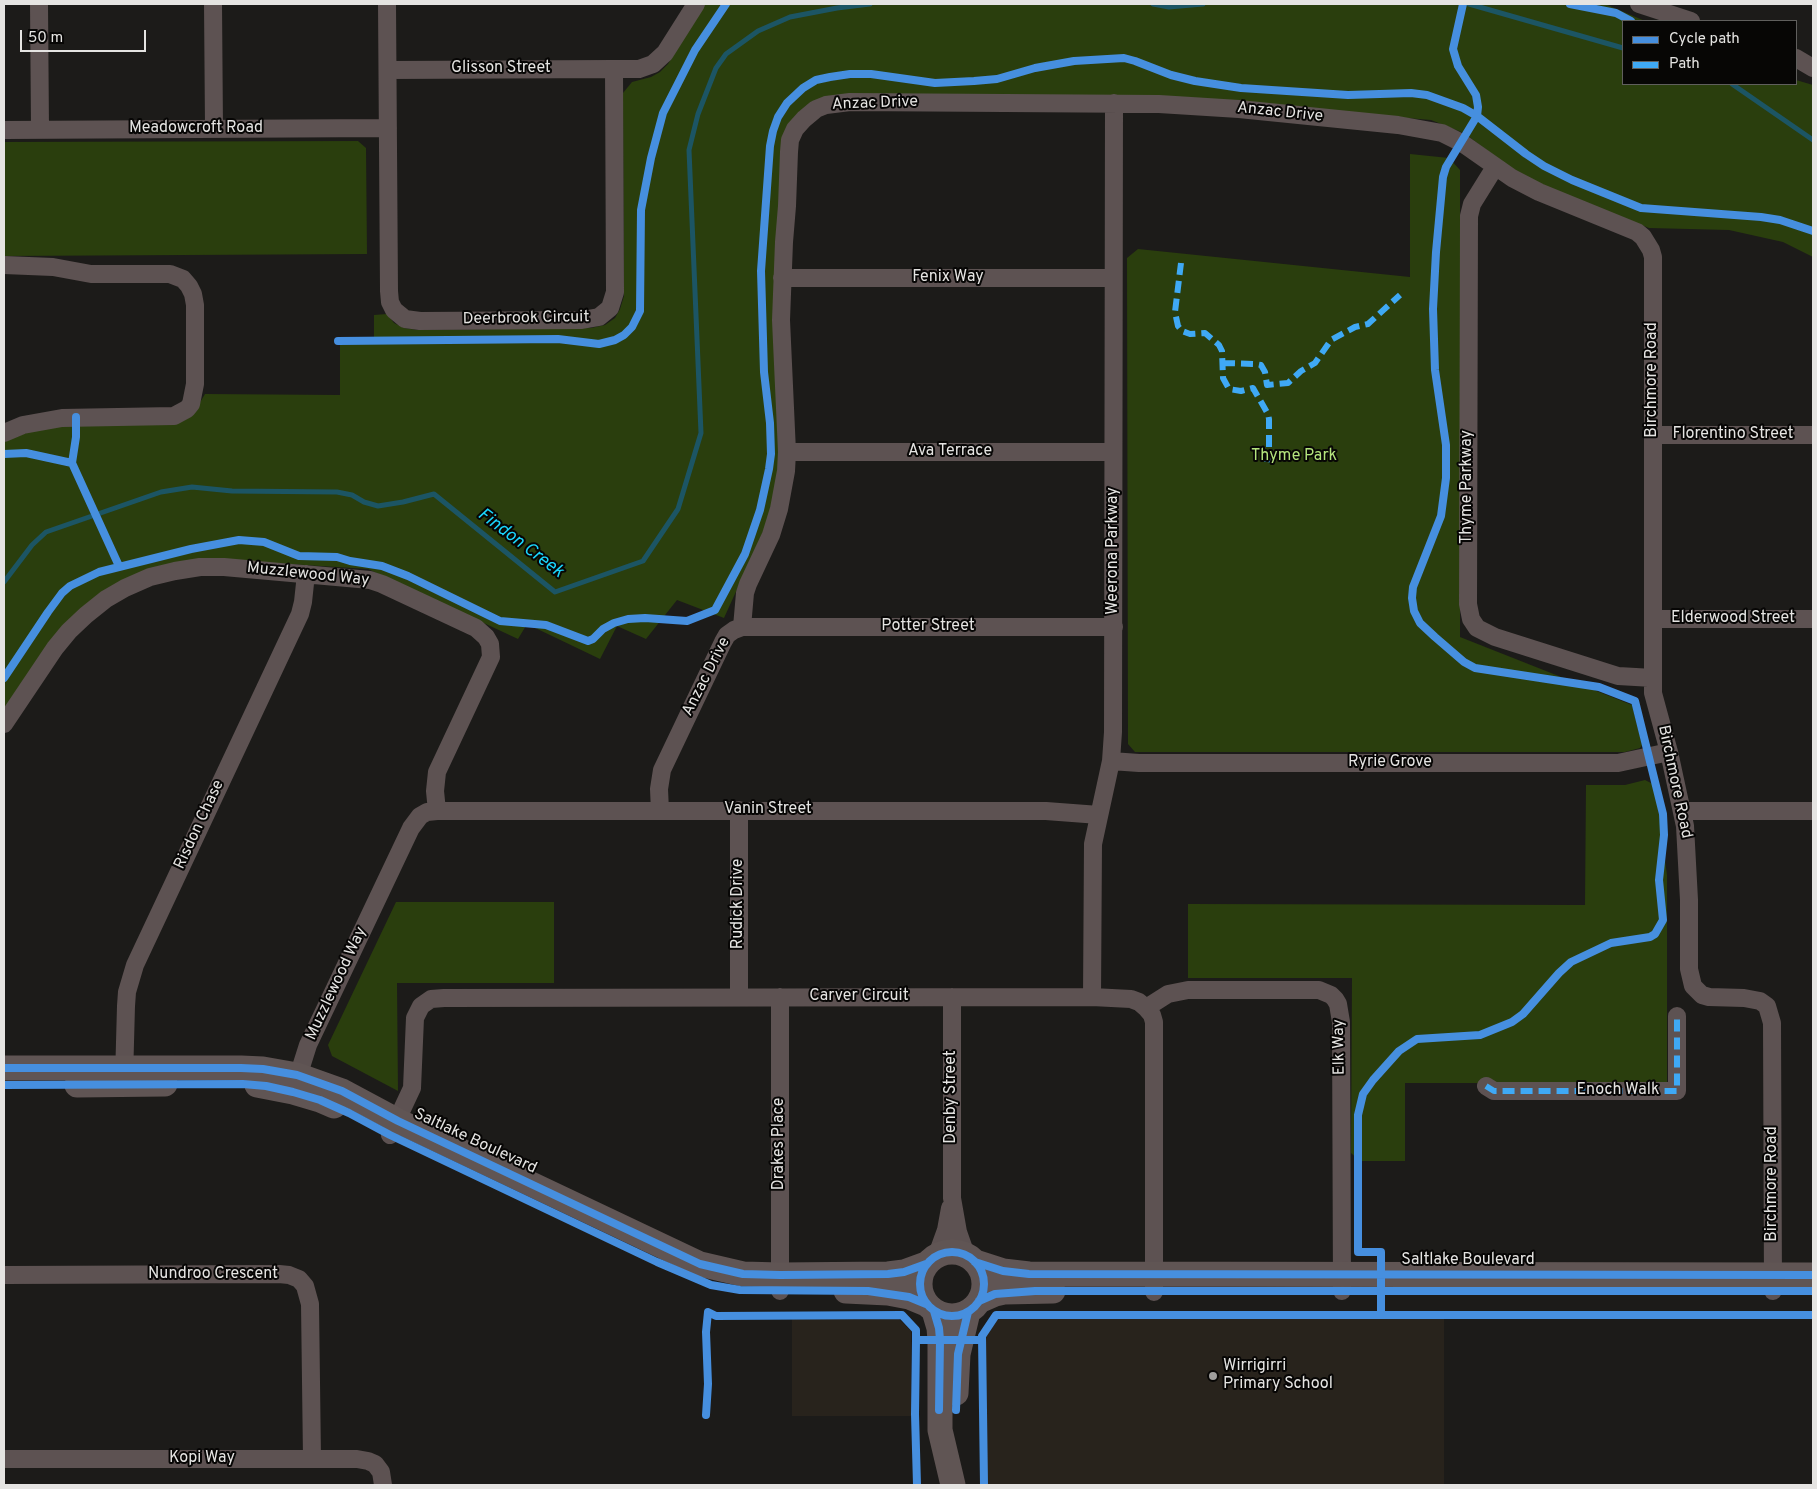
<!DOCTYPE html>
<html>
<head>
<meta charset="utf-8">
<style>
	body { margin:0 }
	#map { position:relative; width:1817px; height:1489px; overflow:hidden; background:#1c1b19; font-family:Overpass,sans-serif }
	canvas { display:block }
	.frame { position:absolute; inset:0; border:5px solid #e5e4e2; pointer-events:none }
	.legend { position:absolute; left:1622px; top:20px; width:175px; height:65px; box-sizing:border-box; background:#070605; border:1px solid #605f5d; margin:0; padding:6px 9px; list-style:none; font-size:15px; color:#e5e4e2 }
	.legend li { display:flex; align-items:center; gap:10px; height:25px }
	.legend b { width:25px; border:1px solid #605f5d }
	.scale { position:absolute; left:20px; top:30px; width:126px; height:22px; box-sizing:border-box; border:2px solid #e5e4e2; border-top:0; padding-left:6px; font-size:15px; line-height:18px; white-space:nowrap; color:#e5e4e2; -webkit-text-stroke:4px #070605; paint-order:stroke }
</style>
</head>
<body>
<div id="map">
<canvas width="1817" height="1489"></canvas>
<div class="frame"></div>
<ul class="legend">
<li><b style="height:6px;background:#468fdf"></b>Cycle path</li>
<li><b style="height:6px;background:#3fa9f5"></b>Path</li>
</ul>
<div class="scale">50 m</div>
</div>
<script>
const ctx = document.querySelector('canvas').getContext('2d');
ctx.lineJoin = 'round';
function fill(path, color) {
  ctx.fillStyle = color;
  ctx.fill(path, 'evenodd');
}
function toPath(rows) {
  const path = new Path2D();
  for (const r of rows) {
    if (r.length === 3) {
      path.moveTo(r[0] + r[2], r[1]);
      path.arc(r[0], r[1], r[2], 0, 2 * Math.PI);
      continue;
    }
    path.moveTo(r[0], r[1]);
    for (let i = 2; i < r.length; i += 2) path.lineTo(r[i], r[i + 1]);
  }
  return path;
}
function strokePath(path, color, width, dash) {
  ctx.strokeStyle = color;
  ctx.lineWidth = width;
  ctx.lineCap = dash ? 'butt' : 'round';
  ctx.setLineDash(dash || []);
  ctx.stroke(path);
}
function write(font, color, halo, rows, align = 'center') {
  ctx.font = font + ' Overpass,sans-serif';
  ctx.lineWidth = 4;
  ctx.setLineDash([]);
  ctx.textBaseline = 'middle';
  ctx.strokeStyle = halo;
  ctx.fillStyle = color;
  for (const [text, x, y, turn = 0] of rows) {
    ctx.save();
    ctx.translate(x, y);
    ctx.rotate((+turn || 0) * Math.PI / 180);
    ctx.textAlign = isNaN(turn) ? turn : align;
    if (halo) ctx.strokeText(text, 0, 0);
    ctx.fillText(text, 0, 0);
    ctx.restore();
  }
}
fill(toPath([
	[792,1319,899,1319,911,1331,911,1416,792,1416],
	[995,1319,1444,1319,1444,1485,985,1485,983,1336,986,1328]
]), '#28231c');
fill(toPath([
	[704,4,1605,4,1645,21,1623,21,1623,84,1796,84,1796,80,1813,85,1813,257,1783,242,1729,230,1649,228,1550,189,1508,166,1464,133,1431,120,1295,109,816,100,800,111,787,127,781,440,773,510,724,618,677,600,646,639,617,626,600,659,527,624,518,639,368,569,210,559,105,592,4,712,4,442,22,434,53,426,181,422,192,416,205,394,340,395,340,342,374,341,374,315,387,314,394,323,404,328,417,330,591,328,605,325,615,318,620,309,624,296,623,93,632,82,651,77,660,72,668,64],
	[358,141,366,148,367,254,4,256,4,142],
	[1410,154,1449,158,1460,170,1460,637,1632,705,1642,745,1640,748,1625,752,1135,752,1128,744,1127,258,1138,249,1410,277],
	[1645,780,1655,785,1667,875,1667,1083,1405,1083,1405,1161,1360,1161,1351,1153,1352,978,1188,978,1188,904,1585,905,1586,785,1625,785],
	[396,902,554,902,554,983,397,983,398,1091,332,1056,328,1045]
]), '#2a3e0d');
strokePath(toPath([
	[1153,4,1169,7,1203,4],
	[1469,4,1623,48],
	[1732,84,1813,140],
	[4,582,32,545,46,532,161,492,192,487,232,491,337,492,352,495,364,502,378,506,403,502,434,494,555,592,643,561,678,509,701,433,689,150,698,114,716,68,726,54,758,31,790,17,837,8,870,4]
]), '#1c5564', 5);
strokePath(toPath([
	[39,4,40,129],
	[213,4,214,128],
	[387,4,389,291,390,302,394,310,405,319,420,321,582,320,599,317,610,308,615,292,614,69,639,69,653,64,665,53,696,4],
	[1639,4,1691,21],
	[1796,58,1813,68],
	[388,70,614,69],
	[4,130,388,128],
	[1495,167,1472,204,1469,216,1468,604,1471,619,1477,628,1495,637,1618,676,1653,678],
	[4,265,53,267,91,274,170,274,183,279,189,286,193,294,195,305,195,384,191,404,187,409,174,416,62,418,23,425,4,433],
	[782,278,1113,278],
	[1653,435,1813,435],
	[787,452,1113,452],
	[1653,619,1813,619],
	[742,627,1114,627],
	[4,724,55,648,69,631,86,615,106,599,125,588,150,577,175,571,200,567,224,567,370,580,382,584,476,628,486,637,490,644,491,657,437,772,435,791,437,811,427,812,420,816,411,828,308,1045,295,1086],
	[1111,761,1139,763,1618,763,1669,752],
	[739,810,739,997],
	[437,811,1046,811,1099,815],
	[660,811,659,789,662,770,723,642,727,635,734,630,742,627,745,593,748,584,771,535,779,509,786,471,787,452,781,320,784,242,787,206,789,152,790,140,795,129,804,119,816,109,826,105,850,102,1159,104,1239,109,1398,125,1442,133,1462,143,1512,178,1539,192,1637,232,1643,237,1651,250,1653,257,1653,693,1669,752,1685,826,1689,900,1689,969,1693,986,1702,995,1709,997,1744,998,1760,1001,1767,1006,1772,1023,1773,1291],
	[1682,811,1813,811],
	[952,997,952,1198,958,1232,966,1255],
	[1092,997,1093,844,1111,761,1113,732,1114,103],
	[1146,1008,1168,994,1188,990,1319,990,1331,995,1335,999,1338,1004,1341,1022,1342,1291],
	[124,1079,126,1006,127,992,135,965,300,614,303,602,306,574],
	[1486,1086,1494,1091,1677,1091,1677,1016],
	[390,1135,412,1088,415,1018,421,1006,431,999,444,998,1092,997,1131,999,1139,1002,1146,1008,1152,1015,1154,1022,1154,1292],
	[937,1255,946,1230,950,1208],
	[4,1275,279,1274,289,1275,299,1279,305,1286,310,1304,312,1459],
	[780,1291,780,997],
	[4,1459,357,1459,368,1461,375,1464,381,1472,383,1485]
]), '#5d5252', 18);
strokePath(toPath([
	[4,1068,241,1068,263,1069,297,1075,342,1091,398,1121,700,1264,743,1274,780,1275,888,1274,904,1272,926,1264],
	[77,1085,165,1084],
	[257,1085,293,1092,320,1100,334,1106],
	[952,1284,32],
	[975,1262,1003,1271,1029,1274,1813,1275],
	[846,1291,888,1293,909,1297,926,1304],
	[979,1301,995,1294,1004,1292,1053,1291],
	[934,1311,939,1328,940,1340,940,1430,953,1485],
	[956,1393,958,1354,968,1312]
]), '#605554', 25);
strokePath(toPath([
	[1181,263,1175,312,1178,326,1182,331,1190,334,1205,333,1219,345,1222,351,1223,378,1229,389,1241,391,1253,388,1268,414,1269,419,1269,448,1267,462],
	[1223,363,1256,364,1261,365,1265,372,1267,385,1288,383,1301,371,1315,363,1331,340,1355,327,1368,324,1400,295],
	[1486,1086,1494,1091,1677,1091,1677,1016]
]), '#3fa9f5', 6, [12, 6]);
strokePath(toPath([
	[1570,4,1616,13,1631,21],
	[338,341,558,339,599,344,615,340,624,335,632,327,640,311,641,210,651,158,663,113,695,50,726,4],
	[76,417,76,437,72,463,119,566],
	[4,454,26,453,72,463],
	[4,678,48,612,62,593,70,586,99,572,191,549,239,540,264,542,299,556,337,557,350,561,382,566,408,576,500,621,546,625,588,641,593,639,603,629,614,623,628,619,645,618,687,621,715,610,745,554,760,510,769,469,771,454,770,423,764,372,761,271,770,146,773,131,778,117,787,103,803,88,816,80,830,77,850,74,871,74,935,83,974,81,997,79,1035,68,1074,61,1124,58,1135,61,1171,75,1195,81,1241,88,1348,95,1411,93,1427,95,1463,108,1477,116,1526,154,1544,166,1572,180,1641,208,1761,217,1780,220,1813,231],
	[4,1068,241,1068,263,1069,297,1075,342,1091,398,1121,700,1264,743,1274,780,1275,888,1274,904,1272,926,1264],
	[4,1085,243,1084,266,1086,293,1092,320,1100,349,1113,390,1135,657,1262,711,1285,740,1290,868,1291,909,1297,926,1304],
	[952,1284,32],
	[975,1262,1003,1271,1029,1274,1813,1275],
	[979,1301,995,1294,1035,1291,1813,1291],
	[934,1311,939,1328,940,1340,939,1410],
	[1381,1315,1381,1252,1358,1252,1358,1115,1363,1094,1373,1080,1399,1051,1417,1039,1480,1035,1512,1022,1523,1014,1559,973,1571,962,1611,943,1650,937,1655,934,1663,920,1659,880,1664,835,1663,814,1635,701,1599,687,1475,668,1464,662,1435,637,1420,623,1414,611,1412,598,1413,587,1441,516,1446,478,1446,445,1435,370,1433,309,1436,252,1443,177,1446,167,1477,116,1478,107,1476,95,1458,66,1453,49,1463,4],
	[916,1340,915,1414,917,1485],
	[956,1410,958,1354,968,1312],
	[706,1415,708,1384,706,1332,708,1312,716,1316,902,1315,916,1330,916,1340,982,1340],
	[984,1485,982,1336,996,1315,1813,1315]
]), '#468fdf', 8);
for (const [x, y, r, color] of [
	[1213,1376,5,"#9f9e9c"]
]) {
  const dot = new Path2D();
  dot.arc(x, y, r, 0, 2 * Math.PI);
  ctx.fillStyle = color;
  ctx.fill(dot);
  strokePath(dot, '#070605', 2);
}
write('16px', '#e5e4e2', '#070605', [
	["Glisson Street",501,69],
	["Anzac Drive",875,104,-2],
	["Anzac Drive",1280,113,6],
	["Meadowcroft Road",196,129],
	["Fenix Way",948,278],
	["Deerbrook Circuit",526,319,-1],
	["Birchmore Road",1653,380,-90],
	["Florentino Street",1733,435],
	["Ava Terrace",950,452],
	["Thyme Parkway",1468,487,-90],
	["Weerona Parkway",1114,551,-90],
	["Muzzlewood Way",308,575,6],
	["Elderwood Street",1733,619],
	["Potter Street",928,627],
	["Anzac Drive",707,677,-63],
	["Ryrie Grove",1390,763],
	["Birchmore Road",1674,782,78],
	["Vanin Street",768,810],
	["Risdon Chase",200,825,-65],
	["Rudick Drive",739,904,-90],
	["Muzzlewood Way",337,984,-65],
	["Carver Circuit",859,997],
	["Elk Way",1340,1047,-91],
	["Enoch Walk",1618,1091],
	["Denby Street",952,1097,-90],
	["Saltlake Boulevard",475,1142,25],
	["Drakes Place",780,1144,-90],
	["Birchmore Road",1773,1184,-90],
	["Saltlake Boulevard",1468,1261],
	["Nundroo Crescent",213,1275],
	["Kopi Way",202,1459]
]);
write('16px', '#b4e47d', '#070605', [
	["Thyme Park",1294,457]
]);
write('16px', '#e5e4e2', '#070605', [
	["Wirrigirri",1223,1367],
	["Primary School",1223,1385]
], 'left');
write('italic 18px', '#1ad6fc', '#070605', [
	["Findon Creek",520,544,37]
]);
</script>
</body>
</html>
